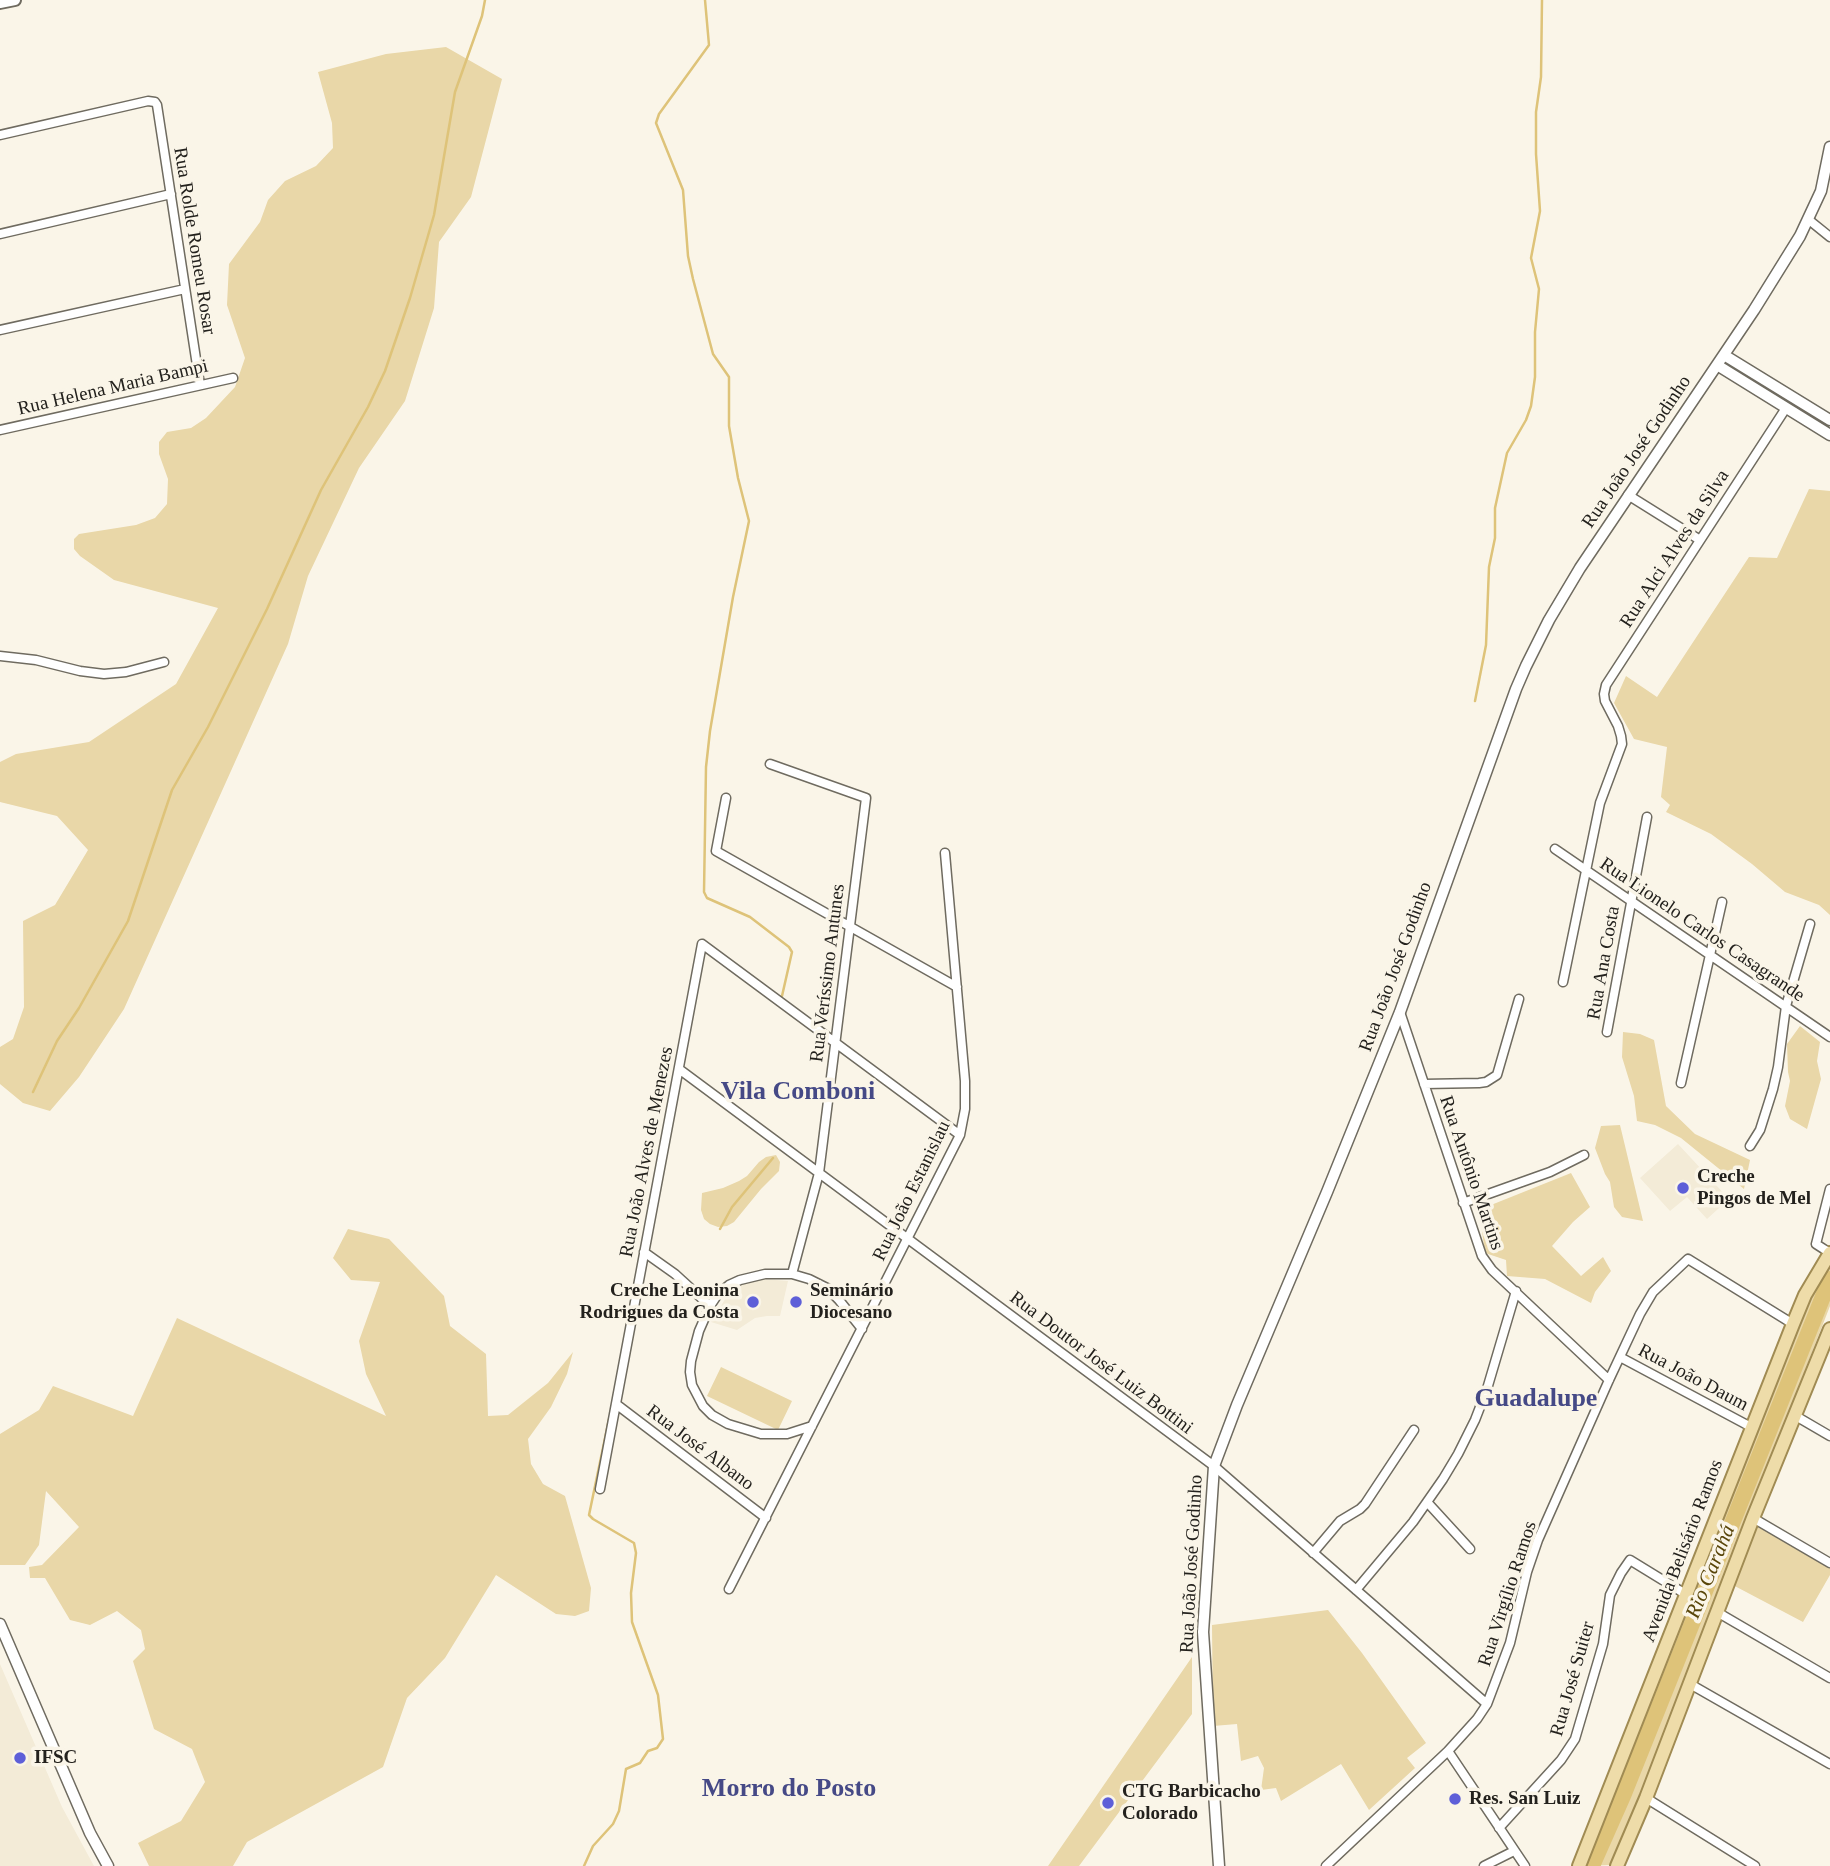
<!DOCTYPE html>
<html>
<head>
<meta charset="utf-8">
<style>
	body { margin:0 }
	canvas { display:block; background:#faf5e8 }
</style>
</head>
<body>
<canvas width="1830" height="1866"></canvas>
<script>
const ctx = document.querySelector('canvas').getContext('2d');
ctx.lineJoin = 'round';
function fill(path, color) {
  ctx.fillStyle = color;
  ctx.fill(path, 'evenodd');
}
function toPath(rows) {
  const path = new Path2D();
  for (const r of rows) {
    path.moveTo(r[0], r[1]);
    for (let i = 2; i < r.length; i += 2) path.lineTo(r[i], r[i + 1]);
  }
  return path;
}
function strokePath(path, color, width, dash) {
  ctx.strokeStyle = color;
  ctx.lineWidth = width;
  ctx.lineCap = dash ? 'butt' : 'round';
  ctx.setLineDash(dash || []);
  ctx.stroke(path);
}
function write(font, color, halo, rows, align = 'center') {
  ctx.font = font + ' "Times New Roman",serif';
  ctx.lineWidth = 7;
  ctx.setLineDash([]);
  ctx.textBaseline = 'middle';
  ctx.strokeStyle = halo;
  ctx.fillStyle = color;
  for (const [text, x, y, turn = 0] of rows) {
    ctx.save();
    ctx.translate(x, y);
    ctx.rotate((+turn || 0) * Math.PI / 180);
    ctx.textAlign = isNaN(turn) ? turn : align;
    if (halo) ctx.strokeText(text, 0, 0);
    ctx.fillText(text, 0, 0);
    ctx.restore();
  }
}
fill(toPath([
	[1678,1144,1729,1199,1707,1219,1687,1197,1670,1211,1640,1178],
	[763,1279,788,1281,780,1316,767,1316,755,1318,737,1330,711,1322,732,1288,747,1281],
	[0,1664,62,1807,94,1866,0,1866]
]), '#f3ebd7');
fill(toPath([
	[446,47,502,79,471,197,439,242,434,308,405,401,359,468,308,576,288,644,124,1009,79,1077,50,1111,23,1103,0,1084,0,1047,13,1039,24,1007,23,921,55,905,88,850,57,816,0,802,0,762,16,754,89,742,176,684,218,608,114,580,80,556,74,549,74,539,79,534,136,525,155,518,167,504,168,479,159,454,159,442,167,432,191,428,206,418,235,387,245,358,227,305,229,264,260,222,268,200,285,181,316,166,333,148,332,123,318,72,386,54],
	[1809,489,1830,491,1830,915,1819,905,1785,892,1752,864,1711,834,1666,812,1670,805,1661,797,1667,747,1634,739,1614,703,1626,676,1657,697,1749,557,1777,558],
	[1800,1026,1820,1042,1817,1061,1821,1079,1807,1129,1790,1119,1785,1106,1790,1081,1788,1072,1787,1044],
	[1623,1032,1640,1034,1654,1040,1666,1106,1695,1134,1750,1160,1744,1189,1681,1138,1655,1125,1637,1121,1634,1096,1622,1057],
	[1620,1125,1643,1221,1622,1217,1614,1207,1610,1182,1605,1174,1595,1148,1601,1126],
	[776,1155,780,1162,779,1171,761,1189,734,1222,727,1226,718,1227,710,1224,704,1219,701,1210,702,1193,723,1188,739,1181,747,1176,759,1162,766,1157],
	[1571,1173,1590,1207,1573,1222,1552,1246,1581,1276,1603,1257,1611,1271,1595,1292,1591,1303,1545,1279,1507,1276,1506,1260,1485,1253,1481,1224,1476,1211],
	[348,1229,389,1239,444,1296,450,1326,486,1354,488,1416,508,1415,548,1383,573,1352,567,1374,551,1407,528,1439,531,1464,543,1484,565,1496,591,1588,589,1611,575,1616,556,1614,496,1575,445,1658,407,1698,383,1767,247,1842,233,1866,149,1866,138,1843,181,1821,205,1782,192,1749,154,1729,133,1661,145,1649,141,1630,117,1611,90,1625,70,1620,45,1578,30,1578,29,1567,42,1565,79,1527,46,1491,39,1545,25,1565,0,1565,0,1434,39,1410,53,1386,133,1416,177,1318,386,1416,366,1374,359,1341,380,1282,351,1280,333,1258],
	[1830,1263,1830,1306,1612,1865,1585,1866,1808,1302],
	[721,1367,792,1401,778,1430,707,1396],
	[1753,1518,1830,1563,1830,1575,1803,1622,1729,1583],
	[1328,1610,1362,1653,1426,1743,1407,1758,1415,1768,1369,1810,1341,1764,1281,1801,1276,1788,1261,1790,1264,1768,1258,1756,1241,1761,1237,1724,1213,1726,1212,1625],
	[1192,1657,1192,1714,1079,1866,1048,1866]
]), '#e9d7a8');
strokePath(toPath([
	[705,0,709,45,659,114,656,123,683,190,688,256,693,279,713,354,729,377,729,426,738,478,749,521,733,597,710,731,706,767,704,892,707,898,750,917,789,947,792,952,782,996],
	[1475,701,1486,645,1489,567,1495,538,1495,508,1507,453,1526,420,1531,406,1535,377,1535,332,1539,289,1531,258,1540,211,1536,154,1536,112,1541,77,1542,0],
	[33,1092,57,1041,79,1008,128,921,172,790,208,727,267,609,321,490,368,407,385,371,410,298,434,215,455,92,482,16,485,0],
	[720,1229,732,1207,773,1158],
	[584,1866,593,1846,613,1824,619,1811,626,1769,640,1763,648,1751,657,1748,663,1739,658,1695,632,1622,631,1593,636,1553,634,1543,593,1519,589,1515,609,1419]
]), '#dec379', 2.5);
strokePath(toPath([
	[1592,1866,1623,1796,1830,1279]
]), '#dec379', 16);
const minor = toPath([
	[0,135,148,101,155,102,157,105,200,385],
	[1809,220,1830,237],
	[0,234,171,194],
	[0,330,185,289],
	[0,430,233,378],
	[1628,495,1700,540],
	[0,656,36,660,80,671,104,674,126,672,164,662],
	[770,764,866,798,819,1173,792,1274],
	[726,798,716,851,957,987],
	[1555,849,1830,1037],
	[1563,982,1600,803,1622,744,1621,736,1618,726,1605,701,1604,694,1606,685,1786,408],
	[1400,1012,1482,1256,1492,1270,1609,1380],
	[1607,1032,1647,817],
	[679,1069,1214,1466,1487,1704],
	[1681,1083,1722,902],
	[1424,1084,1479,1083,1486,1082,1497,1075,1519,999],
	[1750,1146,1760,1130,1773,1089,1778,1067,1786,1006,1810,924],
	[1463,1203,1550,1172,1584,1155],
	[644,1252,675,1274,710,1306],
	[1830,1253,1816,1244,1830,1189],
	[1620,1357,1751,1427],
	[616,1404,766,1518],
	[1794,1415,1830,1436],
	[812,1426,787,1434,761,1434,728,1424,712,1415,703,1406,692,1385,690,1372,691,1361,699,1331,710,1306,718,1294,729,1285,740,1280,765,1274,792,1274,809,1279,827,1288,839,1300,862,1329],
	[600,1489,702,944,960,1135],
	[1427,1502,1470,1549],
	[1753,1518,1830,1563],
	[1313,1553,1340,1521,1360,1509,1365,1504,1414,1430],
	[729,1589,960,1135,965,1109,965,1081,945,853],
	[1356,1590,1413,1522,1443,1479,1458,1454,1475,1420,1487,1389,1516,1291],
	[1717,1612,1830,1678],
	[1690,1684,1830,1764],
	[1448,1751,1525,1866],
	[1646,1798,1755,1866],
	[1499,1828,1561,1760,1575,1739,1603,1644,1610,1595,1621,1573,1630,1560,1687,1595],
	[1326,1866,1448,1751,1477,1719,1487,1704,1510,1643,1527,1572,1538,1540,1609,1380,1640,1314,1653,1292,1688,1259,1793,1324],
	[1484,1866,1514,1851]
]);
const tertiary = toPath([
	[1724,355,1830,420],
	[1717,365,1830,435],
	[0,1624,90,1833,108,1866],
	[1219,1866,1203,1632,1214,1466,1237,1405,1327,1192,1400,1012,1516,689,1526,666,1549,620,1580,568,1754,310,1800,236,1821,191,1830,147]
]);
const secondary = toPath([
	[0,3,15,0]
]);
const primary = toPath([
	[1579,1866,1793,1324,1805,1295,1830,1253],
	[1617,1866,1646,1798,1753,1518,1830,1329]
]);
strokePath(minor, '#6f6b60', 11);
strokePath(tertiary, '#6f6b60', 13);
strokePath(secondary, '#6f6b60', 14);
strokePath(primary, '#a08b53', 16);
strokePath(minor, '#fff', 8);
strokePath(tertiary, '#fff', 10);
strokePath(secondary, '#fff', 10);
strokePath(primary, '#eedca9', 12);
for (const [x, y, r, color] of [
	[1683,1188,7,"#5e5fd8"],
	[753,1302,7,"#5e5fd8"],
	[796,1302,7,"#5e5fd8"],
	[20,1758,7,"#5e5fd8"],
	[1455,1799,7,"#5e5fd8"],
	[1108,1803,7,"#5e5fd8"]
]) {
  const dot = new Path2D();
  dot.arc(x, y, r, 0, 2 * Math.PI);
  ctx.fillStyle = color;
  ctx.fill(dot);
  strokePath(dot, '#faf5e8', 2.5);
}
write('19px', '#23211d', '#faf5e8', [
	["Rua Rolde Romeu Rosar",194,241,81],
	["Rua Helena Maria Bampi",113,388,-13],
	["Rua João José Godinho",1637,452,-56],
	["Rua Alci Alves da Silva",1675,549,-57],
	["Rua Lionelo Carlos Casagrande",1702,930,34],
	["Rua Ana Costa",1604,963,-80],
	["Rua João José Godinho",1396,967,-70],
	["Rua Veríssimo Antunes",828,973,-83],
	["Rua João Alves de Menezes",647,1152,-79],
	["Rua Antônio Martins",1471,1173,71],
	["Rua João Estanislau",912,1191,-64],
	["Rua Doutor José Luiz Bottini",1101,1363,37],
	["Rua João Daum",1693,1378,28],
	["Rua José Albano",700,1448,37],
	["Avenida Belisário Ramos",1683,1551,-69],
	["Rua João José Godinho",1192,1564,-87],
	["Rua Virgílio Ramos",1508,1594,-72],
	["Rua José Suiter",1573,1679,-74]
]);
write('bold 19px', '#23211d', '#faf5e8', [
	["Creche",1697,1177],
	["Pingos de Mel",1697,1199],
	["Creche Leonina",739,1291,"right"],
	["Rodrigues da Costa",739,1313,"right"],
	["Seminário",810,1291],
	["Diocesano",810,1313],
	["IFSC",34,1758],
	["CTG Barbicacho",1122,1792],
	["Colorado",1122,1814],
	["Res. San Luiz",1469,1799]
], 'left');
write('italic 21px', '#59460a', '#faf5e8', [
	["Rio Carahá",1711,1572,-68]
]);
write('bold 26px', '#454986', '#faf5e8', [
	["Vila Comboni",798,1092],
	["Guadalupe",1536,1399],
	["Morro do Posto",789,1789]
]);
</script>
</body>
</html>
